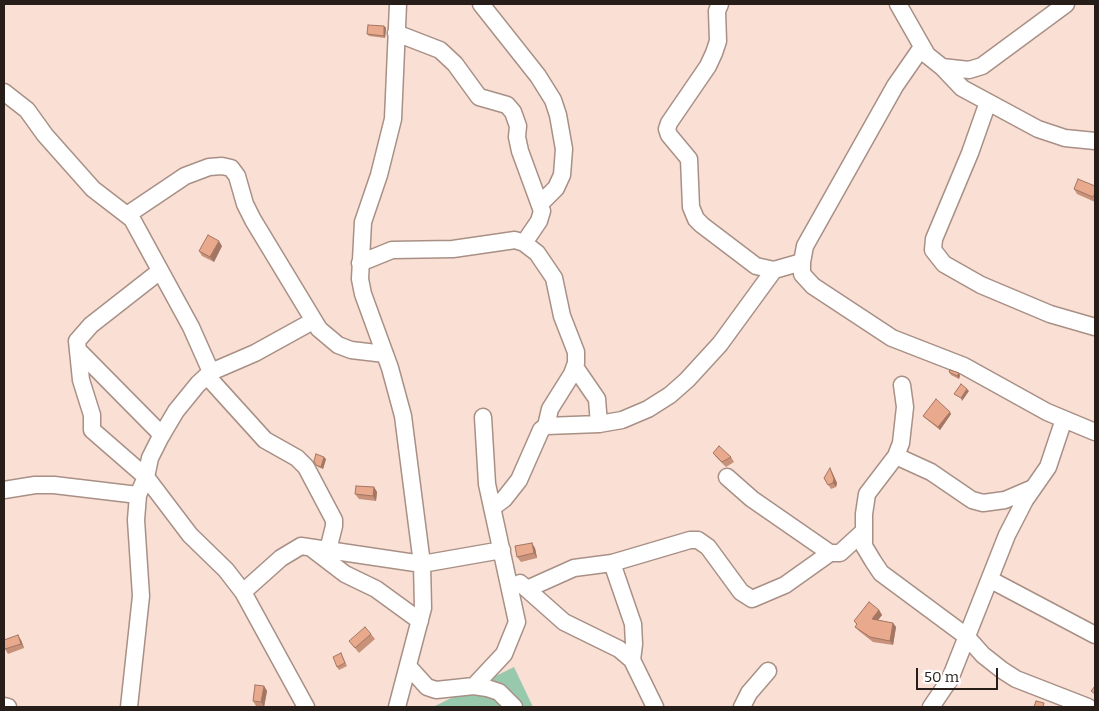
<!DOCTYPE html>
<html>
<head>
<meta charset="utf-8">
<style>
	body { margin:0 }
	#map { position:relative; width:1099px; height:711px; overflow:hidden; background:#f9dfd4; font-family:Bitter,serif }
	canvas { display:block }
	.frame { position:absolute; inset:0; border:5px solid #271e1a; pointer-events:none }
	.scale { position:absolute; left:916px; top:668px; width:82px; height:22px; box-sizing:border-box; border:2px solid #271e1a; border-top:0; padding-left:6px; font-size:15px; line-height:18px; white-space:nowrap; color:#271e1a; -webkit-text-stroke:4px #fff; paint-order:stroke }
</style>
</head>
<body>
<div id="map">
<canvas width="1099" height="711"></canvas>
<div class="frame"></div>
<div class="scale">50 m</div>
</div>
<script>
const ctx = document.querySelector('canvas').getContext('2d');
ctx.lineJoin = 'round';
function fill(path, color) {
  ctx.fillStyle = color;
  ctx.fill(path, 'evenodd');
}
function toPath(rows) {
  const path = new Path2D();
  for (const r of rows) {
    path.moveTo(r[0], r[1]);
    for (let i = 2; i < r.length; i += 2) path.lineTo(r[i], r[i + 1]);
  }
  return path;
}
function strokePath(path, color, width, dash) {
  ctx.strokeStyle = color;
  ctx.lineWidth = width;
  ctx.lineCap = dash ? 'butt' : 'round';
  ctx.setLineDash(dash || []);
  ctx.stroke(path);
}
fill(toPath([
	[514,667,533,707,433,707]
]), '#98c9ad');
const minor = toPath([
	[481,4,538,76,553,100,558,115,564,149,562,175,556,188,541,203],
	[720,4,717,11,718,41,714,53,708,66,669,123,667,129,669,135,689,159,691,207,696,219,702,225,756,266,774,270,802,262],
	[898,4,927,55,942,67,969,70,982,66,1066,4],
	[396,33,440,50,455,64,479,97,507,105,513,112,518,126,517,137,520,151,542,211,539,221,524,243],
	[922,47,895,86,805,246,802,262,802,274,813,286,892,338,964,366,1047,412,1095,432],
	[942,67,962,88,1038,129,1065,138,1095,141],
	[4,92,27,110,45,135,93,189,132,219,191,327,211,372],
	[988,102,970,153,934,239,933,250,944,264,981,285,1050,314,1095,327],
	[127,215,185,176,209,167,222,166,231,168,237,176,245,204,253,220,319,329,338,345,351,350,385,354],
	[360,263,392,250,453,249,515,240,524,243,537,253,554,278,562,316,576,352,576,363,572,374,550,409,546,426],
	[78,350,162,435],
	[575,367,597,399,599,424],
	[207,376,265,440,297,458,306,467,334,520,334,526,328,550],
	[902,385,905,407,901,443,896,456,867,494,864,514,864,546,873,561,881,573,966,636,983,655,1002,670,1016,679,1088,707],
	[896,456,931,472,972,500,983,503,1005,500,1033,488],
	[727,477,752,499,830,553,840,553,863,532],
	[4,490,35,485,54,485,138,495],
	[492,508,504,499,519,480,541,430,546,426,599,424,622,420,648,409,670,395,687,380,720,344,774,270],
	[311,548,345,574,376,589,420,621],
	[612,563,633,624,634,644,632,660],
	[991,580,1095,635],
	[520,583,564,622,619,649,632,660,655,707],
	[527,589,574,568,612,563,690,540,698,540,708,547,741,592,752,599,785,585,830,553],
	[243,592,281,558,301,546,422,564,502,550],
	[408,666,427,687,436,690,474,686,487,688,499,692,514,707],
	[474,686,504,654,517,622,487,484,483,417],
	[4,706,8,707],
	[129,707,141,596,136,520,138,495,146,477,92,430,92,415,81,380,77,341,91,325,160,271],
	[306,707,243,592,226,570,190,535,146,477,150,458,160,438,176,411,198,384,211,372,255,353,313,321],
	[397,707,423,608,422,564,403,416,390,368,363,294,360,279,363,222,379,175,393,119,398,4],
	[742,707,749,693,768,671],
	[931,707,950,679,1007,535,1025,500,1048,467,1064,419]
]);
strokePath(minor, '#a89086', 19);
strokePath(minor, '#fff', 16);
fill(toPath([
	[384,26,386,28,385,38,369,36,367,34],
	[1095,186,1095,202,1077,194,1074,189],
	[222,246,214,262,202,256,199,251],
	[949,372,959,373,960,375,959,379,951,375],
	[951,414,940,430,925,418,923,416],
	[713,453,731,457,734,462,726,467,716,457],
	[326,459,323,469,318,467,314,461],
	[832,472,837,483,836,487,831,489,824,478],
	[374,487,377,492,376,501,359,499,355,494],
	[535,548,537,558,521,562,517,557],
	[879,610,882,615,878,620,893,623,896,627,893,645,873,642,859,631,855,627,857,625,854,621],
	[371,634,375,639,359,653,349,641],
	[21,640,24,648,8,654,5,649],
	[341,653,347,666,339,670,337,667],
	[264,686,267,691,264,707,256,706,253,701]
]), '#c89179');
fill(toPath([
	[384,26,386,28,385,38,384,36],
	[219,241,222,246,214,262,210,257],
	[959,373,960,375,959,379,957,376],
	[967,389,969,391,962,401,961,398],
	[950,412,951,414,940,430,938,427],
	[324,457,326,459,323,469,321,467],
	[830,468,832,472,837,483,836,487,833,483],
	[374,487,377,492,376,501,373,496],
	[532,543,535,548,537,558,534,553],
	[879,610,882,615,875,624,872,619],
	[893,623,896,627,893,645,890,641],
	[18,635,21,640,24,648,21,644],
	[264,686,267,691,264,707,261,702]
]), '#a37663');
const building = toPath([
	[368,25,384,26,384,36,367,34,368,25],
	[1078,179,1095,186,1095,193,1093,197,1074,189,1078,179],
	[208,235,219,241,210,257,199,251,208,235],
	[950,370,959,373,957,376,949,372,950,370],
	[961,384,967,389,961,398,954,394,961,384],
	[936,399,950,412,938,427,923,416,936,399],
	[719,446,731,457,722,462,713,453,719,446],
	[316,454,324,457,321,467,316,465,314,461,316,454],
	[830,468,834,479,833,483,828,485,824,478,830,468],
	[356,486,374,487,373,496,355,494,356,486],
	[532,543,534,553,517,557,515,546,532,543],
	[869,602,879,610,872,619,893,623,890,641,870,637,855,627,857,624,854,621,869,602],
	[365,627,371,634,355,648,349,641,365,627],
	[18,635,21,644,5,649,4,646,4,640,18,635],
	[341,653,345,663,337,667,333,657,341,653],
	[255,685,264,686,261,702,253,701,255,685],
	[1095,686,1095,694,1091,691,1095,686],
	[1036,701,1044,703,1043,707,1034,707,1036,701]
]);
fill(building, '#e9a98d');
strokePath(building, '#a37663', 1);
</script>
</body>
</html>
